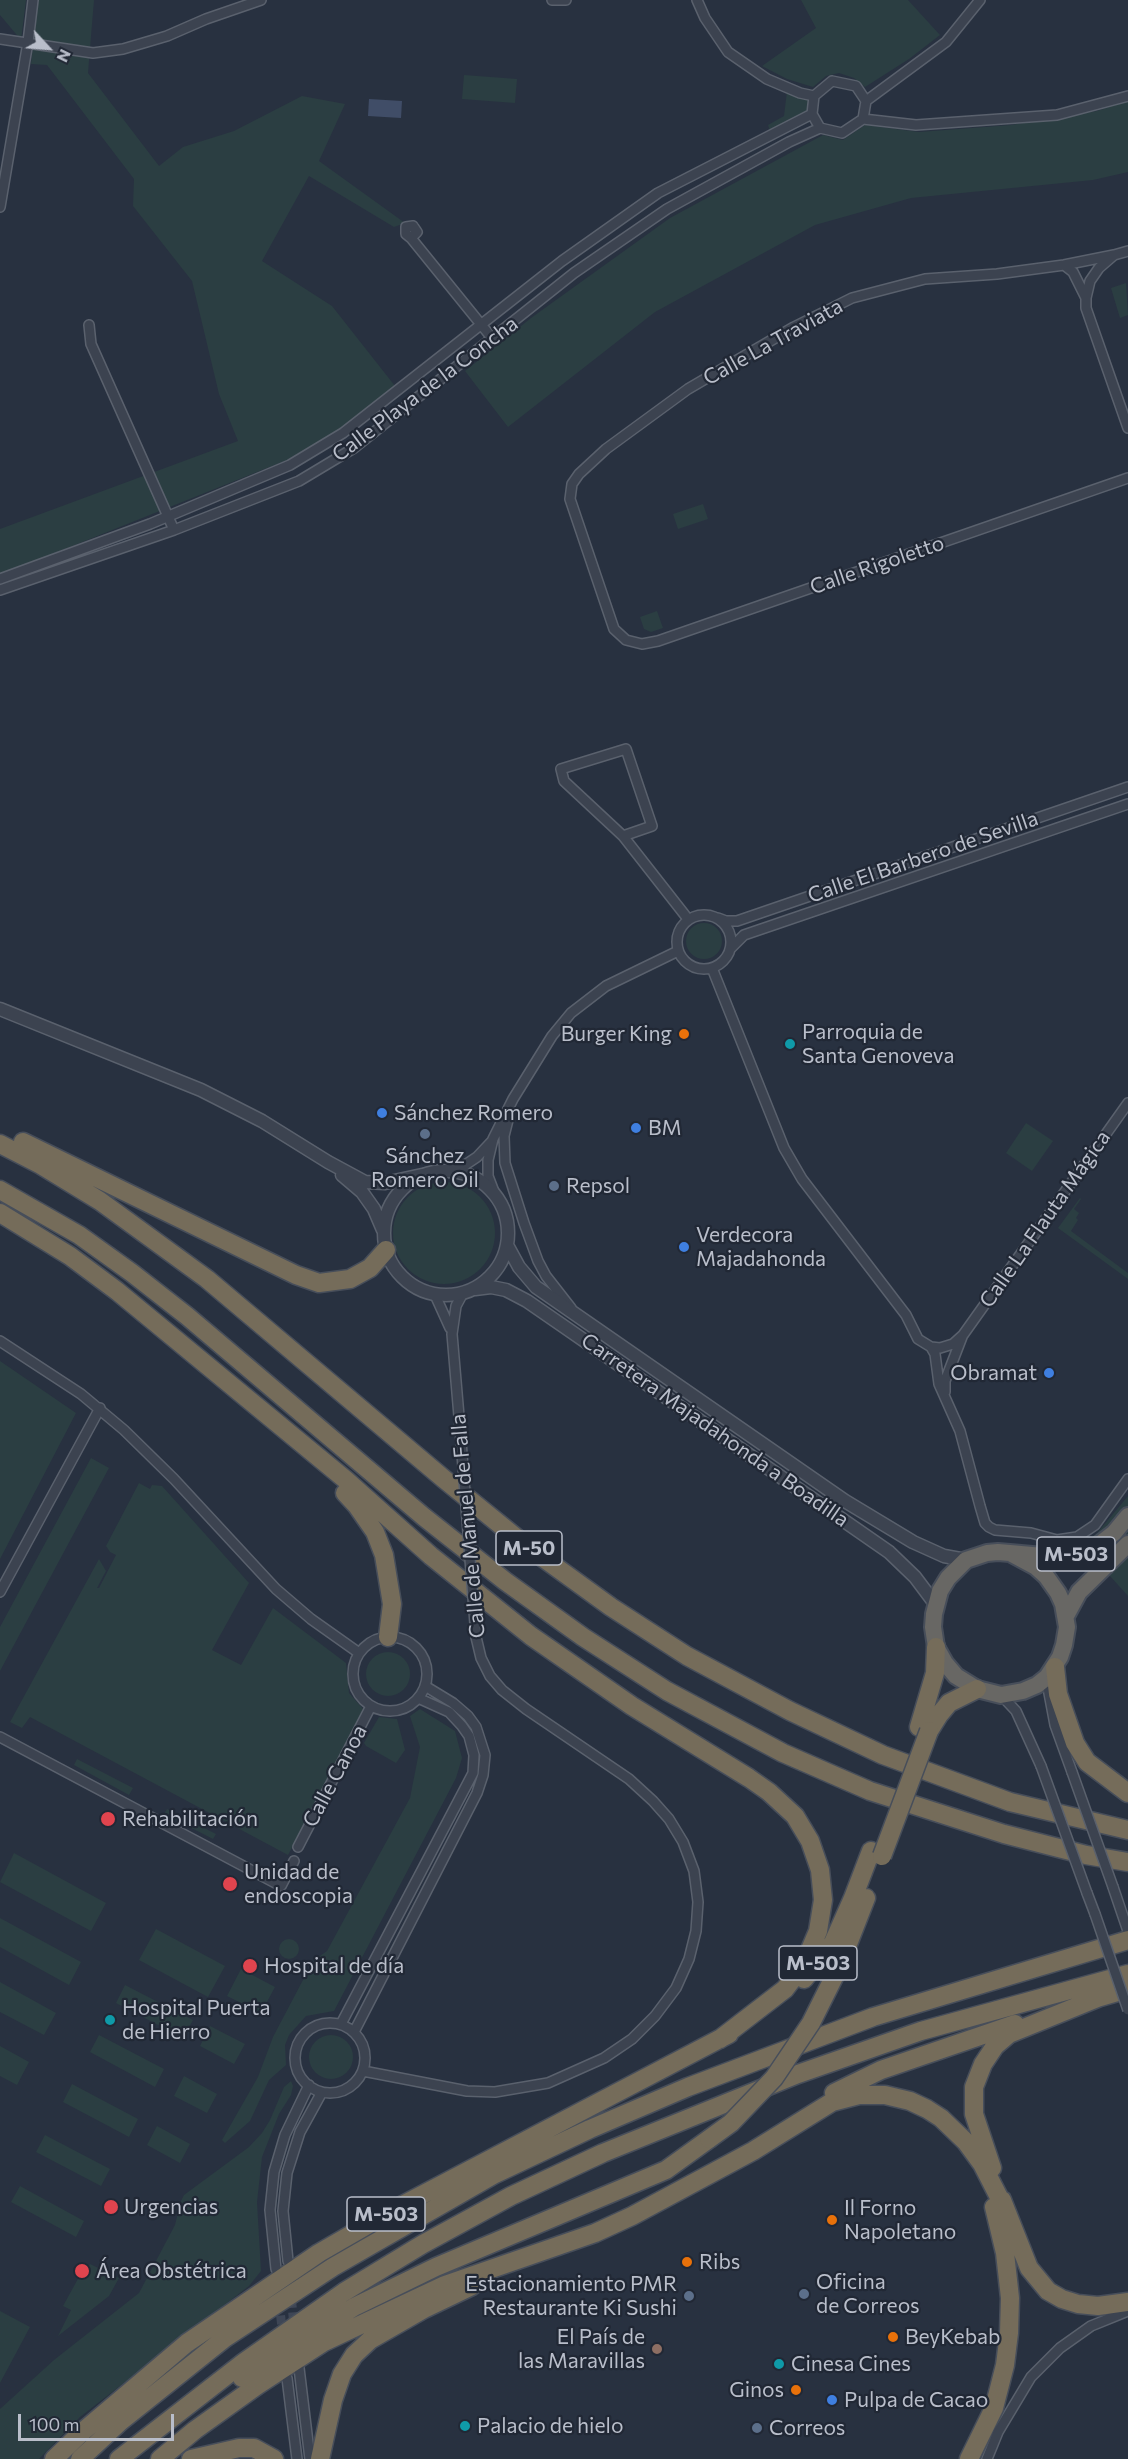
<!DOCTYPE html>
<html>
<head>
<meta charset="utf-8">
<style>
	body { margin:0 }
	#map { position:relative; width:1128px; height:2459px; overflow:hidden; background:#283140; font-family:Commissioner,sans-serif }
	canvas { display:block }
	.north { position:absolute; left:18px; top:18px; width:60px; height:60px; -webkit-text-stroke:4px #212835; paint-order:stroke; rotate:116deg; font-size:16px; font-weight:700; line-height:24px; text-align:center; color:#b9beca }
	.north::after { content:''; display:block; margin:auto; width:21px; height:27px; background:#b9beca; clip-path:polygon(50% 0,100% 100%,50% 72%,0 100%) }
	.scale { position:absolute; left:18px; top:2414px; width:156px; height:27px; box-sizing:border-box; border:3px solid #b9beca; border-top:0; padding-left:8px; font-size:18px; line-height:21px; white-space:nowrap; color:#b9beca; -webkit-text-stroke:4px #212835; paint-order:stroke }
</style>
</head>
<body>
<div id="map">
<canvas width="1128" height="2459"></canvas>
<div class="north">N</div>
<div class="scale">100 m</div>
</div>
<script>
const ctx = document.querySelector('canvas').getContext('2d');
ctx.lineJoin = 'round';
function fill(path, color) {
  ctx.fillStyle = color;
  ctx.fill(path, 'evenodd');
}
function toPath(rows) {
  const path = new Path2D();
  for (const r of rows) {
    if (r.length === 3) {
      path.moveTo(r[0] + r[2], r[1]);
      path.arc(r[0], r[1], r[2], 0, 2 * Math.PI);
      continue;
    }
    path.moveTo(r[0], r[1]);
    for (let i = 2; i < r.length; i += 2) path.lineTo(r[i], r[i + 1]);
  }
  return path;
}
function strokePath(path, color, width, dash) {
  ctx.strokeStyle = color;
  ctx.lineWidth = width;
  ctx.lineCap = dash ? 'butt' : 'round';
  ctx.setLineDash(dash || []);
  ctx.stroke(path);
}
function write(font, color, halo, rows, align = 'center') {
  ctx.font = font + ' Commissioner,sans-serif';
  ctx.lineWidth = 4.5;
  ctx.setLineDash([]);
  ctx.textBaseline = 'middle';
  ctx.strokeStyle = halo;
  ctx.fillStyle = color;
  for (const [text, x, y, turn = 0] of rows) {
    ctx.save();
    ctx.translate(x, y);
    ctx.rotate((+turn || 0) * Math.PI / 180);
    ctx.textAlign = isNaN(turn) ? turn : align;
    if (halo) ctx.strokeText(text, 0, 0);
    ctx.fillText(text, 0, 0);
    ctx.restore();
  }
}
fill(toPath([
	[0,0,26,0,21,40,0,15],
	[38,0,94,0,88,73,159,166,183,147,234,131,302,96,345,104,319,161,405,223,394,227,309,176,262,261,332,306,395,386,334,434,287,460,0,575,0,529,238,441,219,394,192,281,133,206,134,179,47,65,31,64],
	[801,0,908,0,940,35,909,59,865,87,854,78,839,73,826,76,813,87,787,79,762,66,816,28],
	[464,75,517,79,515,103,462,99],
	[787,91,810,99,810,112,770,131,768,125,784,116],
	[1128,101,1128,172,1093,180,911,198,815,225,655,312,508,427,465,371,531,318,670,218,823,135,843,140,865,125,919,132,1011,125,1097,111],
	[1126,283,1128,315,1120,318,1111,288],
	[703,504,708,519,678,529,673,514],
	[657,611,663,628,651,632,644,629,640,617],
	[704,941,18],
	[1026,1123,1053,1141,1032,1171,1006,1153],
	[444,1233,51],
	[1080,1198,1081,1199,1074,1209,1079,1213,1076,1218,1078,1220,1071,1231,1128,1273,1128,1279,1058,1228],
	[0,1361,76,1413,0,1559],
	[91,1458,109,1468,0,1671,0,1627],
	[139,1483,150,1489,152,1485,162,1486,249,1583,212,1650,241,1665,273,1608,346,1663,349,1693,365,1711,288,1855,30,1717,22,1728,10,1722,99,1559,106,1571,97,1588,99,1588,116,1555,110,1552,106,1546],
	[1128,1496,1128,1596,1082,1545,1098,1532],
	[388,1674,22],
	[420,1709,455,1731,462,1758,456,1778,334,2011,306,2016,289,2035,285,2045,286,2065,269,2080,250,2121,225,2143,222,2140,258,2077,273,2037,313,1961,327,1951,410,1798,420,1747,410,1716],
	[379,1717,397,1719,405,1750,396,1763,366,1746,364,1743],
	[77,1759,133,1788,129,1795,74,1765],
	[167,1809,216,1834,213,1839,164,1814],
	[14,1853,106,1903,91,1931,0,1882],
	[0,1918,81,1962,69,1985,0,1947],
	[156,1929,225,1966,208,1997,139,1960],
	[289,1949,10],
	[241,1969,275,1987,261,2013,227,1996],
	[0,1982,56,2013,44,2035,0,2012],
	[125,1985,193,2020,183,2038,116,2003],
	[210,2026,245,2044,234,2064,200,2046],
	[99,2035,164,2069,155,2087,90,2052],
	[331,2057,22],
	[0,2046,29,2062,17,2085,0,2076],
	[184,2076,217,2094,207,2113,174,2096],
	[291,2081,293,2086,291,2095,279,2114,262,2157,257,2202,261,2271,249,2286,80,2417,39,2459,0,2459,0,2409,54,2360,139,2293,175,2225,181,2201,184,2195,249,2147,262,2133,270,2120,284,2087],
	[72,2084,138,2119,129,2137,63,2102],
	[157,2126,190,2144,180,2163,147,2145],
	[45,2135,110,2169,101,2186,36,2152],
	[20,2186,84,2221,76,2237,11,2202],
	[90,2264,119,2278,109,2296,58,2336,71,2310,63,2306,79,2277,82,2278],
	[0,2311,30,2327,0,2383]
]), '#2b3e42');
fill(toPath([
	[369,99,402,101,401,118,368,116]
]), '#404d67');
strokePath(toPath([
	[289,2272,294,2327],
	[279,2302,283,2336]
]), '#3e4655', 9, [9, 4.5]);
const minor = toPath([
	[552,0,566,0],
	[697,0,705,18,728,52,767,79,800,93,814,96],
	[0,39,93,53,123,49,167,36,206,19,261,0],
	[832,81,856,86,866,101,863,119,842,133,820,128,812,114,814,96,832,81],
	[866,101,946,42,980,0],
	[863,119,916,125,1057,115,1128,96],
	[0,207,28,42,33,0],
	[413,226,417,232,411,238,406,234,406,227,413,226],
	[411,238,492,338],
	[1128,251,1114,255,1099,268,1090,281,1086,298,1086,308,1128,428],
	[1114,255,1064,265,997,274,925,279,852,298,794,327,688,389,606,449,579,474,572,484,570,499,614,629,626,640,642,644,658,641,1128,478],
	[1064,265,1073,272,1086,298],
	[89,325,91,344,174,530],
	[0,579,150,524,290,465,343,433,562,261,658,193,812,114],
	[0,590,174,530,299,481,354,448,574,273,667,209,789,142,820,128],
	[623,836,652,826,626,749,561,769,564,781,623,836,688,919],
	[704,942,27],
	[718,918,726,921,737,921,1128,787],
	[731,948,744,935,1128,804],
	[712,968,784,1148,802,1179,906,1315,918,1339,931,1347,940,1348,953,1344,963,1335,1128,1103],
	[509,1116,504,1136,505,1163,524,1223,538,1261,546,1276,571,1308],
	[442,1171,465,1165,477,1157,492,1141],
	[496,1197,488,1176,488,1160,493,1139,513,1099,552,1036,571,1013,606,986,678,951],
	[435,1295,450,1328],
	[0,1341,81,1394,124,1430,174,1479,276,1589,311,1619,359,1653],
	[931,1347,935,1354,939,1384,960,1431,980,1506,985,1523,989,1527,995,1530,1031,1533,1057,1540,1077,1537,1095,1525,1128,1479],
	[945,1392,945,1381,962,1337],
	[460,1428,452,1334,456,1306,463,1293],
	[0,1592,100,1408],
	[390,1674,37],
	[1048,1688,1055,1725,1072,1772],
	[1001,1695,1016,1711,1041,1766],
	[0,1737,281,1886,294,1861],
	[298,1847,371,1706],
	[1113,1887,1128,1931],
	[1087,1893,1095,1914],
	[330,2058,35],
	[341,2024,473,1773,474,1755,469,1736,462,1726,449,1712,418,1698],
	[354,2032,477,1793,483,1775,485,1755,476,1727,468,1716,453,1703,425,1686],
	[363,2071,467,2091,495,2092,548,2083,604,2058,632,2039,655,2016,676,1988,689,1959,696,1931,698,1902,694,1871,683,1842,669,1819,653,1801,629,1779,526,1709,502,1690,490,1676,481,1658,476,1637],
	[288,2261,283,2211,287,2173,300,2132,322,2092],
	[276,2269,270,2210,274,2172,285,2135,309,2085],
	[299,2368,310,2459],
	[287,2378,297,2459],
	[987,2459,998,2432,1031,2377,1060,2348,1091,2326,1128,2311]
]);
const tertiary = toPath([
	[0,1009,201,1090,262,1121,328,1162,365,1182,385,1183,422,1175],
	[446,1233,62],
	[342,1175,362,1192,374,1209,383,1230],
	[507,1245,519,1267,536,1287,845,1501,913,1542,944,1556,966,1560],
	[475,1289,491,1287,506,1290,527,1301,569,1330,889,1552,915,1577,936,1605]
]);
const trunk = toPath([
	[1010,1553,1036,1567,1046,1576,1058,1593,1063,1604,1067,1627,1064,1645,1060,1657,1047,1677,1037,1685,1023,1691,1001,1695,977,1689,956,1676,945,1663,936,1647,933,1627,934,1614,940,1591,948,1578,966,1560,987,1553,998,1552,1010,1553,1043,1556,1060,1556,1080,1554,1096,1547,1114,1533,1128,1516],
	[1066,1616,1079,1592,1128,1544]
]);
const motorway = toPath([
	[23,1142,296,1275,319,1283,350,1279,370,1268,386,1250],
	[0,1144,41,1165,100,1201,207,1279,444,1479,524,1544,611,1607,687,1656,790,1711,883,1755,1010,1802,1128,1830],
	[0,1190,79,1235,132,1273,187,1316,424,1517,505,1581,583,1637,667,1691,783,1753,870,1791,1004,1834,1086,1855,1128,1862],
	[0,1213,70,1256,117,1291,346,1480,431,1556,531,1636,632,1706,749,1778,769,1792,795,1816,810,1841,820,1870,823,1900,818,1931,804,1964,785,1989,720,2039],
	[345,1493,357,1506,375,1532,384,1555,392,1604,388,1637],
	[1055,1667,1058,1694,1075,1743,1087,1762,1128,1793],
	[919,1727,935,1673,936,1647],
	[929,1731,939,1715,949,1703,977,1689],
	[839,1967,866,1898],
	[804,1979,833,1943,853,1898,871,1851],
	[1090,2000,1128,1989],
	[834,2093,881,2070,1015,2024],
	[992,2168,974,2114,974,2087,983,2064,995,2046,1009,2034,1100,1997],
	[1002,2200,1029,2268,1048,2291,1062,2299,1078,2304,1098,2306,1128,2302],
	[242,2378,354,2307,436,2267,666,2170,709,2139],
	[54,2459,81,2433,187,2343,319,2253,397,2208,729,2034],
	[80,2459,121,2421,225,2338,333,2267,495,2174,590,2129,688,2087,873,2017,1128,1940],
	[119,2459,244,2362,344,2292,423,2244,511,2196,603,2153,798,2074,921,2031,1128,1974],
	[160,2459,195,2430,258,2385,324,2342,445,2285,595,2233,632,2216,753,2151,832,2102,859,2095,885,2095,910,2101,927,2109,941,2118,966,2142,982,2164,1006,2211],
	[191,2459,239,2448,254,2448,274,2459],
	[320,2459,333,2400,342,2374,354,2355,370,2340,424,2309,472,2286],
	[969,2459,994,2408,1005,2365,1009,2333,1010,2298,1005,2253,994,2207]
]);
strokePath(minor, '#5a616d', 12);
strokePath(tertiary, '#5a616d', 15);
strokePath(trunk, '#474e5a', 20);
strokePath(motorway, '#474e5a', 21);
strokePath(minor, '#3c4350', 9);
strokePath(tertiary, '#3c4350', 12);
strokePath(trunk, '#686764', 16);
strokePath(motorway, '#756c5a', 18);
const minorBridge = toPath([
	[460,1428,476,1637],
	[1041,1766,1087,1893],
	[1072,1772,1113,1887],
	[1095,1914,1128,2010]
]);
const motorwayBridge = toPath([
	[882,1856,929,1731],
	[709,2139,731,2123,774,2078,811,2023,839,1967]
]);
strokePath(minorBridge, '#5a616d', 12, []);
strokePath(motorwayBridge, '#474e5a', 21, []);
strokePath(minorBridge, '#3c4350', 9);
strokePath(motorwayBridge, '#756c5a', 18);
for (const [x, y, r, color] of [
	[684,1034,6,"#e8710a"],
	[790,1044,6,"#0f9aa8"],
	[382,1113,6,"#3f7fe0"],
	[636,1128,6,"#3f7fe0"],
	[425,1134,6,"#5c6f8a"],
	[554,1186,6,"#5c6f8a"],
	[684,1247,6,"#3f7fe0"],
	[1049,1373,6,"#3f7fe0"],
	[108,1819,8,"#e0444e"],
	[230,1884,8,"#e0444e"],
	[250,1966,8,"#e0444e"],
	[110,2020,6,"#0f9aa8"],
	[111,2207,8,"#e0444e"],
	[832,2220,6,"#e8710a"],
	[687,2262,6,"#e8710a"],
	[82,2271,8,"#e0444e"],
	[804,2294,6,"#5c6f8a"],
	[689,2296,6,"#5c6f8a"],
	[893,2337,6,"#e8710a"],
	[657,2349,6,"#8d6e63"],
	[779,2364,6,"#0f9aa8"],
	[796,2390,6,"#e8710a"],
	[832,2400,6,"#3f7fe0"],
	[465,2426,6,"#0f9aa8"],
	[757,2428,6,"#5c6f8a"]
]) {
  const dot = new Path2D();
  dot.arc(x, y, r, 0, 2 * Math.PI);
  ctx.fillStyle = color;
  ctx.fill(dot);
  strokePath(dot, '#212835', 2);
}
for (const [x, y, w] of [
	[529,1548,66],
	[1076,1554,78],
	[818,1963,78],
	[386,2214,78]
]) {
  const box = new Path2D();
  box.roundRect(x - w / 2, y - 17, w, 34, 4.5);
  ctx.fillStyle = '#212835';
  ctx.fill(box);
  strokePath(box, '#b9beca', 1.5);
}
write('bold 20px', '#b9beca', null, [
	["M-50",529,1548],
	["M-503",1076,1554],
	["M-503",818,1963],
	["M-503",386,2214]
]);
write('21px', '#b9beca', '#212835', [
	["Calle La Traviata",773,342,-29],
	["Calle Playa de la Concha",425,389,-37],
	["Calle Rigoletto",877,565,-19],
	["Calle El Barbero de Sevilla",923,857,-19],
	["Calle La Flauta Mágica",1045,1219,-55],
	["Carretera Majadahonda a Boadilla",715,1430,35],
	["Calle de Manuel de Falla",468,1526,-95],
	["Calle Canoa",335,1776,-62]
]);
write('21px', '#b9beca', '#212835', [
	["Parroquia de",802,1032],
	["Santa Genoveva",802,1056],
	["Burger King",672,1034,"right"],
	["Sánchez Romero",394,1113],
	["BM",648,1128],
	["Sánchez",425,1156,"center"],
	["Romero Oil",425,1180,"center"],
	["Repsol",566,1186],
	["Verdecora",696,1235],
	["Majadahonda",696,1259],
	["Obramat",1037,1373,"right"],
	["Rehabilitación",122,1819],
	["Unidad de",244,1872],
	["endoscopia",244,1896],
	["Hospital de día",264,1966],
	["Hospital Puerta",122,2008],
	["de Hierro",122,2032],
	["Urgencias",124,2207],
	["Il Forno",844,2208],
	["Napoletano",844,2232],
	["Ribs",699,2262],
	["Área Obstétrica",96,2271],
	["Oficina",816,2282],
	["de Correos",816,2306],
	["Estacionamiento PMR",677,2284,"right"],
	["Restaurante Ki Sushi",677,2308,"right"],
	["El País de",645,2337,"right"],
	["las Maravillas",645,2361,"right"],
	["BeyKebab",905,2337],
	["Cinesa Cines",791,2364],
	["Ginos",784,2390,"right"],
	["Pulpa de Cacao",844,2400],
	["Palacio de hielo",477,2426],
	["Correos",769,2428]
], 'left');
</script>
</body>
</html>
